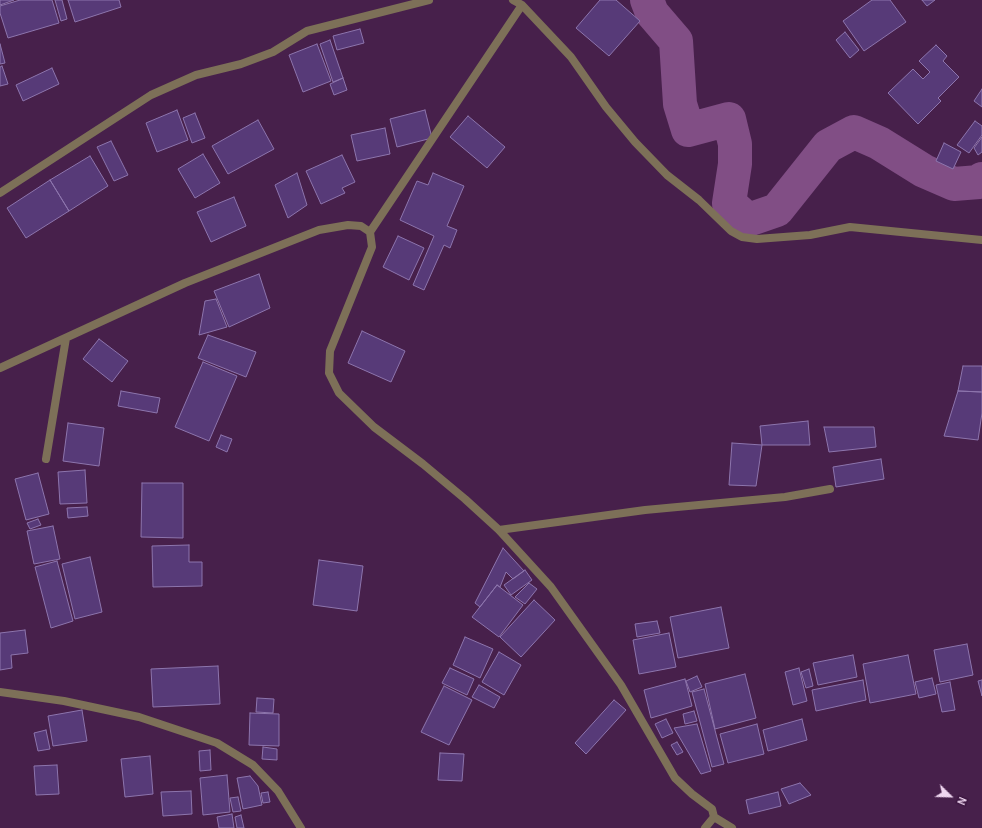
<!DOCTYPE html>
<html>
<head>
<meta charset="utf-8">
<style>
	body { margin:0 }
	#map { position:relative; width:982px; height:828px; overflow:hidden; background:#47204b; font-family:Karla,sans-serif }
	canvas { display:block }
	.north { position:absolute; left:930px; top:776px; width:40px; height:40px; -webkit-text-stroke:3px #3c1640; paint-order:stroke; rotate:113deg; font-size:11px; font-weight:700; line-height:16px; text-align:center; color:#f0d7f1 }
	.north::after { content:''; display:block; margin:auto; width:14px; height:18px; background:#f0d7f1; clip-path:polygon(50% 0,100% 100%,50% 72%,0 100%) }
</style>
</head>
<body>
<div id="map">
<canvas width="982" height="828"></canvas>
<div class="north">N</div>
</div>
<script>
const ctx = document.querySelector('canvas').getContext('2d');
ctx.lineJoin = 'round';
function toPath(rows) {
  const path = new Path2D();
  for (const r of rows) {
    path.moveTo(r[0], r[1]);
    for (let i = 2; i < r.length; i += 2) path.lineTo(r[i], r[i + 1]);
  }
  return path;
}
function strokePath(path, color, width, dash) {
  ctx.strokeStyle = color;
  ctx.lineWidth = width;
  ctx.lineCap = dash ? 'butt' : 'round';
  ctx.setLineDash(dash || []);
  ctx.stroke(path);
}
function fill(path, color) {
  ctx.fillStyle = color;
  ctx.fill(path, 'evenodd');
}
strokePath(toPath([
	[647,0,652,13,676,41,680,104,688,130,729,119,735,144,735,164,729,203,748,220,777,210,828,146,854,132,879,143,924,171,954,184,979,182,982,179]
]), '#814e85', 34);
const building = toPath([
	[0,0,14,0,0,5,0,0],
	[20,0,52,0,59,23,8,38,0,13,0,6,20,0],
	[55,0,62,0,67,19,61,21,55,0],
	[68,0,119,0,121,7,75,22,68,0],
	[600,0,616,0,640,21,609,56,576,28,600,0],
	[872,0,890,0,906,22,864,51,843,21,872,0],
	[922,0,935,0,927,6,922,0],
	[360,29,364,43,337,50,333,36,360,29],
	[845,32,859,50,850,58,836,40,845,32],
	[330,40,343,78,333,82,320,44,330,40],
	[0,44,5,63,0,64,0,44],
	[317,44,331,81,303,92,289,55,317,44],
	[936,45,947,56,943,61,959,77,938,98,941,101,918,124,888,93,913,69,923,79,930,72,919,61,936,45],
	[2,66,8,84,0,86,0,67,2,66],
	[52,68,59,84,23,101,16,85,52,68],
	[343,78,347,90,334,95,330,84,343,78],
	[982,89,982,107,974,101,982,89],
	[177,110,188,140,157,152,146,123,177,110],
	[425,110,432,138,397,147,390,119,425,110],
	[195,113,205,138,192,143,183,118,195,113],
	[468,116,505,147,487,168,450,137,468,116],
	[258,120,274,149,228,174,212,146,258,120],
	[975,121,982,126,982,135,969,153,957,145,975,121],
	[385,128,390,154,357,161,351,135,385,128],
	[982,137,982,152,978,155,974,148,982,137],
	[111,141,128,175,114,181,97,147,111,141],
	[944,143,961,152,953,169,936,161,944,143],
	[203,154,220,183,195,198,178,169,203,154],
	[342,155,355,182,342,188,345,193,321,204,306,171,342,155],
	[90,156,108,186,69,211,50,180,90,156],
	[297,173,307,205,288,218,275,185,297,173],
	[433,173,464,186,447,226,457,230,450,248,444,245,424,290,413,285,434,236,400,220,417,181,428,185,433,173],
	[50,180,69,211,26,238,7,208,50,180],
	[234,197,246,226,211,242,197,212,234,197],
	[398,236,424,248,409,280,383,267,398,236],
	[259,274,270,308,229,327,214,291,259,274],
	[216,299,227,327,199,335,205,301,216,299],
	[362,331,405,351,391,382,348,363,362,331],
	[208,335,256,352,246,377,198,358,208,335],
	[99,339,128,361,112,382,83,359,99,339],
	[203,362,237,376,209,441,175,427,203,362],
	[963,366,982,366,982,392,958,391,963,366],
	[121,391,160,398,157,413,118,406,121,391],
	[958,391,982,392,982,413,978,440,944,436,958,391],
	[808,421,810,445,762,445,760,426,808,421],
	[68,423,104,428,99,466,63,461,68,423],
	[824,427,874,427,876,447,829,452,824,427],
	[221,435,232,439,227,452,216,447,221,435],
	[732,443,762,445,756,486,729,485,732,443],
	[881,459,884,479,836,487,833,467,881,459],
	[85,470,87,503,60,504,58,472,85,470],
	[38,473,49,514,26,520,15,479,38,473],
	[142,483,183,483,183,538,141,537,142,483],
	[87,507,88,516,68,518,67,508,87,507],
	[38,519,41,525,30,529,27,523,38,519],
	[53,526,60,559,34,564,27,531,53,526],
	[189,545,189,562,202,562,202,586,153,587,152,546,189,545],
	[503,548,524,571,513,579,506,572,500,587,497,585,480,607,475,603,503,548],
	[90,557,102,612,75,619,62,564,90,557],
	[319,560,363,566,357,611,313,605,319,560],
	[57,561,73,621,51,628,35,567,57,561],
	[525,570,532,580,511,595,504,585,525,570],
	[529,583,537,589,525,604,515,597,529,583],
	[497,585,523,605,499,637,472,617,497,585],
	[534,600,555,620,521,657,500,637,534,600],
	[721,607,729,648,678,658,670,617,721,607],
	[657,621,660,633,637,637,635,624,657,621],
	[25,630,28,653,11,655,12,668,0,670,0,633,25,630],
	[669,633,676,667,639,674,633,640,669,633],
	[465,637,493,649,480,678,453,665,465,637],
	[967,644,973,675,940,682,934,650,967,644],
	[499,652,521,665,504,695,482,682,499,652],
	[853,655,857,677,818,685,813,663,853,655],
	[908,655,916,694,870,703,863,664,908,655],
	[218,666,220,704,153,707,151,669,218,666],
	[450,668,474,679,467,695,442,683,450,668],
	[799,668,807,701,793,705,785,672,799,668],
	[809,669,813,686,806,688,801,672,809,669],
	[745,674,756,718,715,729,705,684,745,674],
	[697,676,702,687,690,692,686,681,697,676],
	[932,678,936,694,919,698,915,682,932,678],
	[685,679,692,706,651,718,644,690,685,679],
	[863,680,866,700,816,711,812,690,863,680],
	[982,680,982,696,978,681,982,680],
	[950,682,955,710,942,712,936,685,950,682],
	[479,685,500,697,494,708,472,697,479,685],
	[444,686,472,700,449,745,421,732,444,686],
	[704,689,724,764,712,767,692,692,704,689],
	[257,698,274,699,273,713,256,712,257,698],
	[614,700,626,710,586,754,575,743,614,700],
	[82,710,87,741,53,746,48,716,82,710],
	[694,711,697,721,685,724,683,714,694,711],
	[250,713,279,714,279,746,249,745,250,713],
	[666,719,673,733,662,738,655,724,666,719],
	[802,719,807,740,768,751,763,730,802,719],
	[697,724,711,771,701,774,674,728,697,724],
	[757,724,764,754,728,763,720,734,757,724],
	[46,730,50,749,38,751,34,733,46,730],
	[677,742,683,752,677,755,671,745,677,742],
	[263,747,277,749,277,760,262,759,263,747],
	[210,750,211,770,200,771,199,751,210,750],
	[440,753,464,754,462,781,438,780,440,753],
	[150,756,153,794,125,797,121,759,150,756],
	[57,765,59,794,36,795,34,766,57,765],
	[227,775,230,812,203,815,200,778,227,775],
	[250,776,258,786,262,805,243,809,237,778,250,776],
	[800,783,811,795,789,804,781,789,800,783],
	[191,791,192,814,163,816,161,792,191,791],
	[268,792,270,802,263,803,261,793,268,792],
	[778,792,781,806,749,814,746,800,778,792],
	[238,797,241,811,233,812,230,798,238,797],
	[232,814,234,828,219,828,217,817,232,814],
	[241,815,244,828,237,828,235,817,241,815]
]);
fill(building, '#573a78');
strokePath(building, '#8d75ad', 1);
strokePath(toPath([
	[513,0,522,5,571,57,606,107,635,142,667,175,699,200,731,231,742,237,757,239,810,235,850,227,982,240],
	[0,193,151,95,196,75,241,64,273,52,307,31,429,0],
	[370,232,522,5],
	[0,368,185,283,319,230,348,225,361,226,370,232,372,247,330,351,329,373,339,393,374,427,423,464,465,499,499,530,551,587,621,685,675,778,692,794,712,809,714,817,705,828],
	[46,459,66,338],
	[499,530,645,510,785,497,830,489],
	[0,692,64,701,139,717,217,743,253,765,278,791,301,828],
	[714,817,732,828]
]), '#7d7058', 8);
</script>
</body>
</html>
